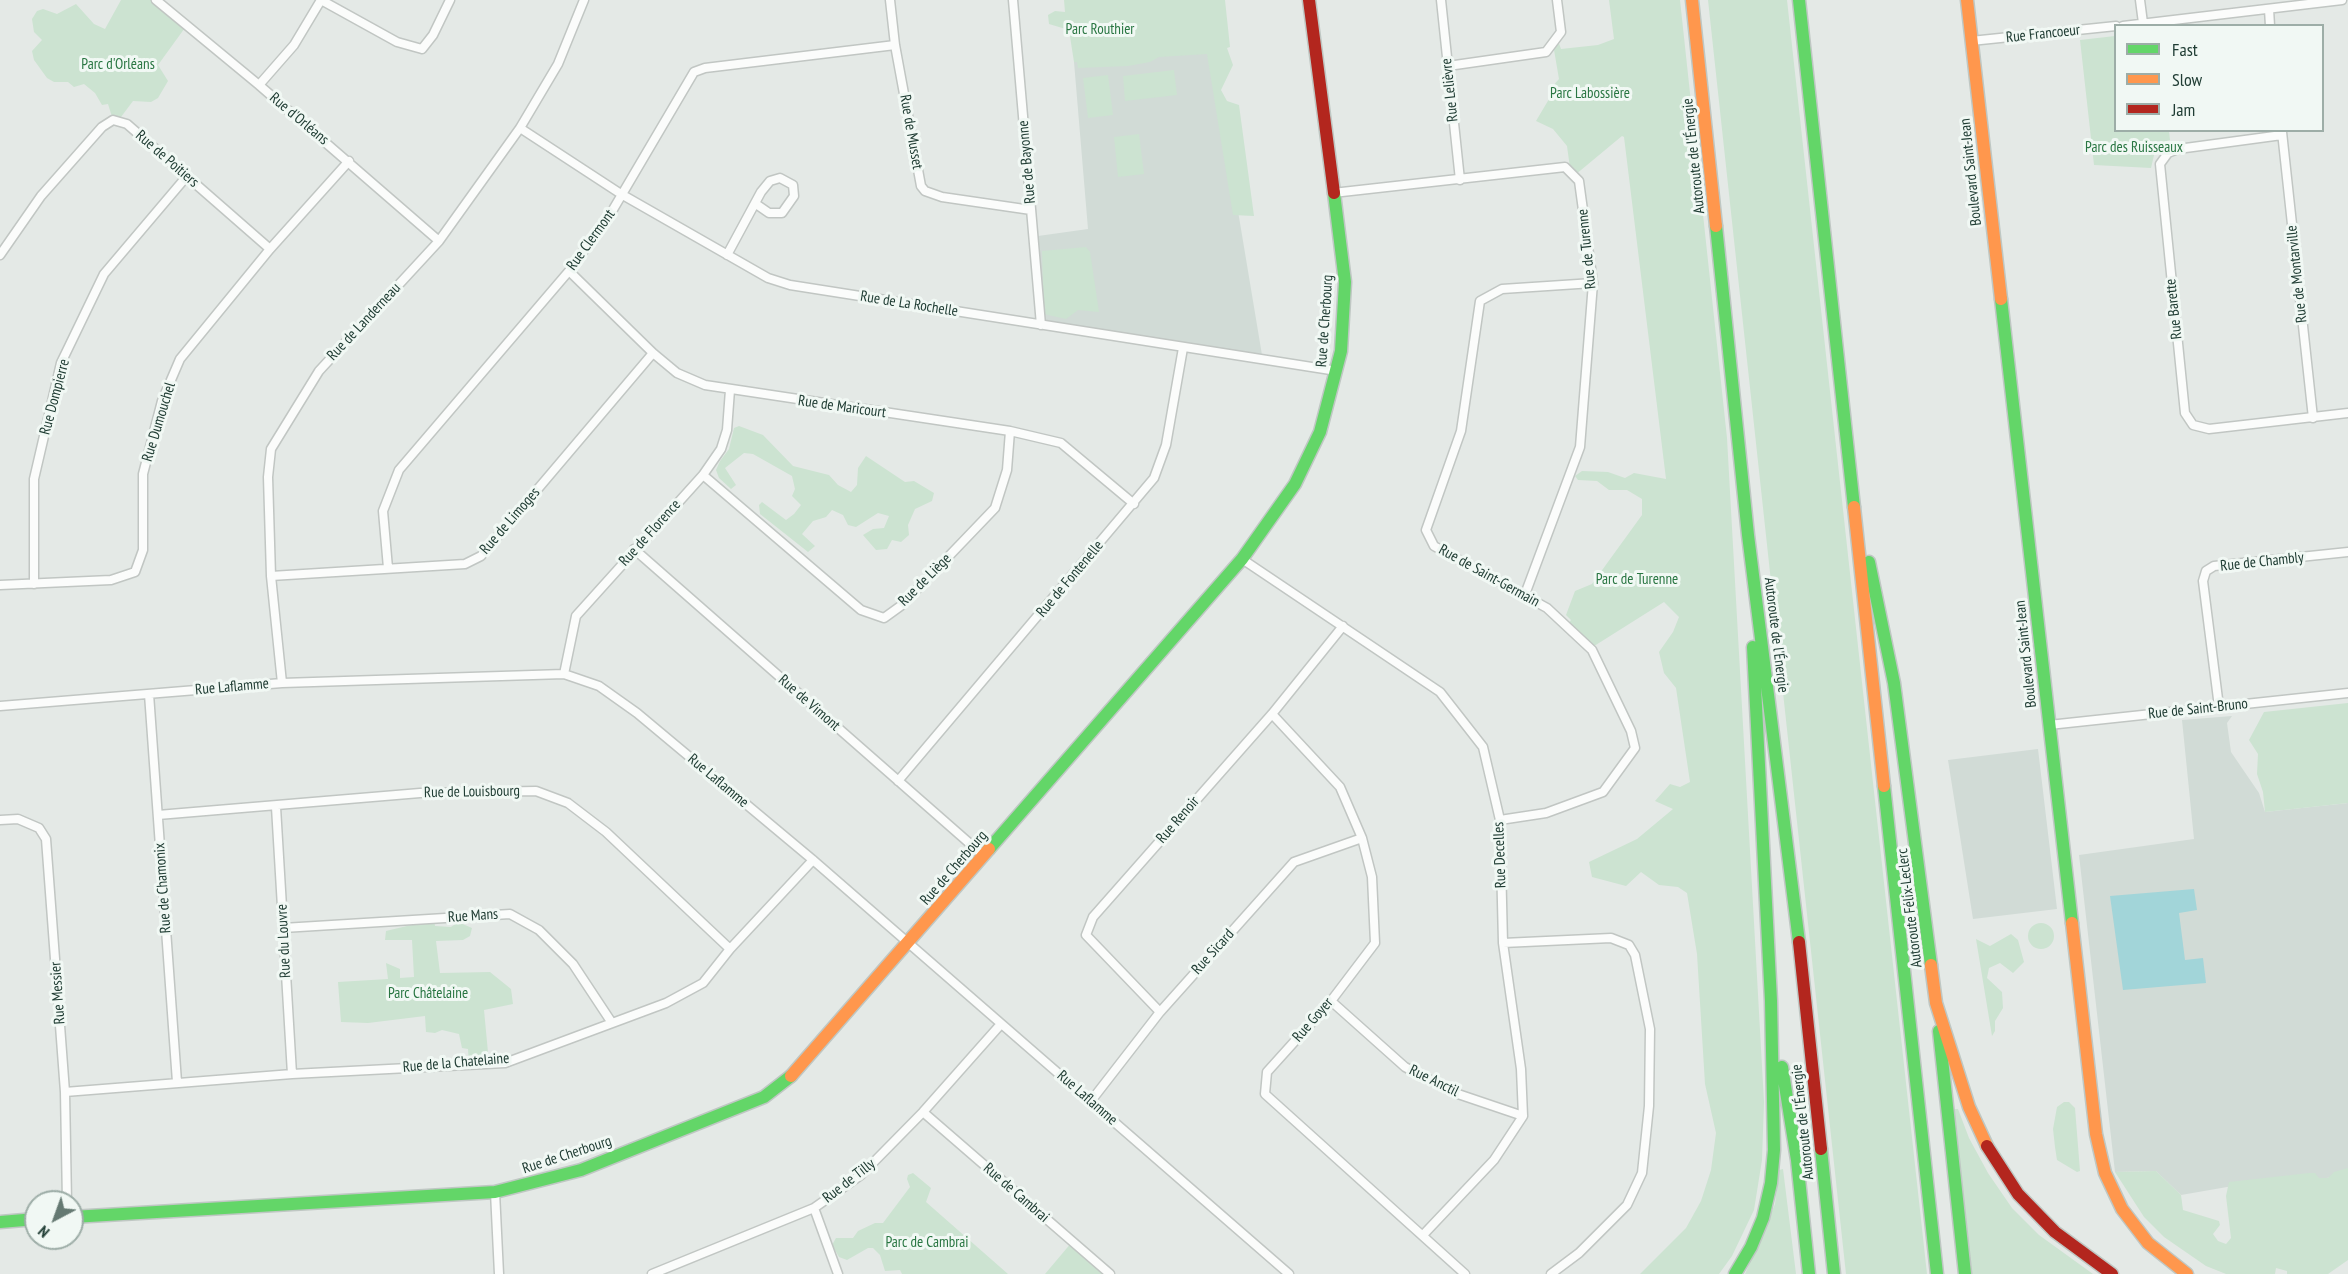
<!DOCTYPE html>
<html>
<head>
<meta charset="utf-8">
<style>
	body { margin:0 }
	#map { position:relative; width:2348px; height:1274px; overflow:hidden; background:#e4e9e6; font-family:"PT Sans Narrow",sans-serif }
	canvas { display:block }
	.legend { position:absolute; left:2114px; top:24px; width:210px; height:108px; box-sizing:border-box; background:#f1f8f4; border:2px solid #9dada7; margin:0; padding:8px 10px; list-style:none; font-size:18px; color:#203d34 }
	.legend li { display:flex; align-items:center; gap:12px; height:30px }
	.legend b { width:30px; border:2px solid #9dada7 }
	.north { position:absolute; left:24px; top:1190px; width:60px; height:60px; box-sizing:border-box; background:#f1f8f4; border:2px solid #9dada7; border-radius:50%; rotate:221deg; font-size:16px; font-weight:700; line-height:24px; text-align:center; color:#203d34 }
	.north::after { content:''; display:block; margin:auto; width:21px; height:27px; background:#657972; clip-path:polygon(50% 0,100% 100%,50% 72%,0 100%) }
</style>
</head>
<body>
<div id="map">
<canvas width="2348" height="1274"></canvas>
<ul class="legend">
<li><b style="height:8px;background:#63d668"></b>Fast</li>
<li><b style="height:8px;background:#ff974d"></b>Slow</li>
<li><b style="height:8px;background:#b3261e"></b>Jam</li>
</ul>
<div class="north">N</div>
</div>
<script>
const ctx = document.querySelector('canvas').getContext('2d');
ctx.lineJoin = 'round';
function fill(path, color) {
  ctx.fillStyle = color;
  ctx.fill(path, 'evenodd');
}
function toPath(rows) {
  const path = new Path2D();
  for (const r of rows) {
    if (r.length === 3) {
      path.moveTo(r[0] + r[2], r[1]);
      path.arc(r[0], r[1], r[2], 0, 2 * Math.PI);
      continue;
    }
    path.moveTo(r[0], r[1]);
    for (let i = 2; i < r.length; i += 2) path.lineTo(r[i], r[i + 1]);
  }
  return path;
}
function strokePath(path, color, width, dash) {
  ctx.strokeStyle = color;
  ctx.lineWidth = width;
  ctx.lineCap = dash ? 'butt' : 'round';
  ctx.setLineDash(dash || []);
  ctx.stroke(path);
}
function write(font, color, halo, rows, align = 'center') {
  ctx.font = font + ' "PT Sans Narrow",sans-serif';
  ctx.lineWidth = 6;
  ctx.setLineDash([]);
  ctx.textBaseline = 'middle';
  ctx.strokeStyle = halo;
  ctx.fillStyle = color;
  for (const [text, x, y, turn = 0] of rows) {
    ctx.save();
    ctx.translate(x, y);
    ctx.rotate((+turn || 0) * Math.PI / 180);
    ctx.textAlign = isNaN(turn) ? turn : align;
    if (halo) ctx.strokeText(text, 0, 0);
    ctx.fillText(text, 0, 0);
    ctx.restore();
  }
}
fill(toPath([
	[1211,49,1263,361,1041,325,1038,236,1088,229,1074,62],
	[2232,716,2227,723,2231,752,2259,793,2265,812,2348,803,2348,1176,2227,1187,2181,1195,2156,1171,2115,1172,2079,855,2194,839,2182,720],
	[2038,749,2057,909,1973,919,1948,760]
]), '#d1dbd6');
fill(toPath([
	[121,0,156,0,187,25,158,65,168,81,158,98,151,102,133,101,118,121,113,120,108,104,102,105,95,93,84,84,74,87,68,82,54,82,47,78,34,60,32,51,42,40,34,32,32,19,37,11,43,9,57,14,76,4,94,24,105,29],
	[1064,0,1225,0,1230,47,1227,48,1233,65,1221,90,1227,101,1239,105,1254,216,1233,215,1207,54,1159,57,1150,62,1128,66,1078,68,1077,62,1074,62,1069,30,1049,24,1048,15,1055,11,1065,12],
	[1609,0,1680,0,1727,438,1764,1102,1762,1160,1754,1210,1732,1256,1719,1274,1640,1274,1686,1228,1701,1201,1711,1170,1716,1133,1705,1084,1697,954,1687,893,1678,887,1659,885,1641,872,1626,886,1592,877,1589,862,1637,839,1673,809,1655,801,1670,784,1680,787,1690,782,1676,688,1664,673,1659,652,1673,632,1679,617,1664,602,1591,648,1567,626,1571,620,1566,615,1575,591,1592,584,1642,515,1642,499,1627,490,1609,490,1597,481,1578,480,1575,476,1582,471,1608,472,1625,478,1634,473,1666,479,1624,137,1622,136,1575,175,1570,168,1567,146,1553,129,1536,121,1552,94,1551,88,1559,79,1553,44,1557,38,1561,49,1598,45,1614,39],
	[1708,0,1787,0,1927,1274,1846,1274],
	[2115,36,2116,130,2169,131,2170,140,2163,142,2155,151,2151,168,2094,165,2080,40],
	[1174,70,1177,95,1125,101,1123,76],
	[1108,75,1113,115,1088,118,1083,78],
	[1139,134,1144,174,1118,177,1114,137],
	[1086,247,1090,252,1099,312,1078,310,1066,319,1044,314,1042,251],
	[739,426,763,435,793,466,829,475,838,485,851,492,857,485,858,468,866,456,905,482,914,481,934,493,932,501,915,509,908,525,909,535,901,542,892,540,887,549,876,550,863,535,873,529,884,528,889,516,878,513,856,527,848,525,843,515,832,510,826,517,813,521,802,534,815,546,808,552,760,514,759,505,762,502,786,520,794,514,801,505,792,496,795,489,792,476,753,454,744,453,725,468,736,485,731,489,719,478,716,470,720,461,729,449,734,428],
	[2348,703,2348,803,2265,812,2263,792,2257,774,2258,754,2249,740,2264,712],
	[434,918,435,926,451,927,458,922,472,928,470,936,463,940,436,941,440,973,490,972,511,989,513,1004,484,1010,489,1063,469,1065,468,1049,462,1048,459,1034,442,1030,435,1033,426,1032,425,1016,368,1023,341,1022,338,982,388,979,386,963,400,969,400,978,414,977,412,940,385,940,386,931,411,925,411,920],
	[2041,936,13],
	[2011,934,2018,940,2024,962,2013,973,2000,963,1989,968,1987,978,2002,992,2003,1008,1995,1021,1995,1031,1992,1036,1976,939,1990,946],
	[2064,1102,2069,1102,2075,1108,2080,1171,2077,1172,2057,1160,2055,1147,2053,1129,2057,1107],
	[1954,1109,1958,1109,1969,1138,1988,1173,2012,1208,2039,1235,2093,1274,1972,1274],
	[2348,1168,2348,1260,2328,1274,2287,1274,2287,1271,2276,1268,2275,1274,2226,1274,2206,1266,2164,1237,2144,1217,2115,1172,2156,1171,2181,1195,2183,1210,2219,1221,2220,1225,2213,1234,2218,1241,2226,1244,2231,1238,2226,1196,2229,1182,2309,1173,2315,1173,2319,1178,2328,1178,2334,1172],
	[1783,1169,1796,1274,1745,1274,1775,1204,1779,1170],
	[913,1173,931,1188,926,1202,1008,1274,902,1274,900,1270,885,1271,880,1255,873,1248,868,1248,847,1260,839,1257,832,1245,836,1238,853,1238,858,1231,875,1223,883,1223,910,1187,907,1179,908,1175],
	[1072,1242,1106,1274,1045,1274]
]), '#cce3d1');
fill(toPath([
	[2194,889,2197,910,2179,913,2185,960,2203,958,2206,983,2123,990,2110,896]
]), '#a2d5d9');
const street = toPath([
	[156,0,259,85,439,241],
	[321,0,397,42,422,49,433,35,450,0],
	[890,0,895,45,921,186,925,191,942,197,1031,210],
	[1013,0,1041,325],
	[1441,0,1460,180],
	[2140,0,2143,23],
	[2269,9,2270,26],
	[2123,26,2342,0],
	[1971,41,2116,26],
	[1448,66,1546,52,1561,32,1557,0],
	[259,85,294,45,321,0],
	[520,128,621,194,768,278,790,285,1337,371],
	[2282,132,2313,418],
	[2282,135,2178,149,2168,153,2160,164,2185,413,2193,425,2209,429,2348,413],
	[1333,193,1565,167,1579,181,1593,283,1580,447,1524,597],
	[0,255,41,196,102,127,113,120,127,124,270,249],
	[727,255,761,192,770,181,780,178,793,185,794,196,782,213,769,213,756,204],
	[569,271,653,353,677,373,705,385,1010,431,1061,443,1134,504],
	[703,475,861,610,884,618,902,605,995,508,1007,470,1010,431],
	[634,549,984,856],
	[1242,559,1440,692,1483,747,1500,820,1503,943,1521,1069,1523,1116,1494,1160,1423,1235],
	[388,568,383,511,399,470,569,271,611,213,694,72,705,68,895,45],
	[271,576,465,564,481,556,653,353],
	[34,584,34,479,61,363,104,274,187,176],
	[0,585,111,580,135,572,143,550,143,474,162,401,180,359,270,249,349,161],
	[564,674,576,616,703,475,721,449,727,430,730,390],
	[282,683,271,576,268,477,271,449,319,371,439,241,520,128,558,64,584,0],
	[149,694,177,1082],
	[0,706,282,683,564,674,599,686,637,713,813,860,1289,1274],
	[2219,707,2203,581,2206,571,2214,566,2348,552],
	[1272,714,1340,787,1362,838,1372,877,1375,943,1331,1001,1267,1072,1265,1094,1465,1274],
	[2049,725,2348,693],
	[898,781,1154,478,1166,445,1183,348],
	[276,807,292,1074],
	[158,815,420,793,536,791,568,803,606,832,730,949],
	[0,820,18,819,39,828,46,839,65,1092,67,1202],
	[1500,820,1546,813,1603,792,1635,748,1631,731,1592,650,1547,608,1434,546,1426,530,1461,431,1480,301,1502,289,1593,283],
	[283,928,510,914,539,930,573,964,612,1023],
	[1503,943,1611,938,1629,945,1635,955,1650,1029,1649,1106,1642,1173,1627,1205,1579,1253,1551,1274],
	[1331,1001,1405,1067,1455,1093,1523,1116],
	[1160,1012,1086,935,1093,917,1272,714,1343,626],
	[65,1092,292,1074,505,1063,666,1003,703,983,730,949,813,860],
	[1091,1101,1160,1012,1294,862,1362,838],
	[923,1112,1110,1274],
	[495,1192,499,1274],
	[814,1208,838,1274],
	[652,1274,814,1208,861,1175,923,1112,1001,1024]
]);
const fast = toPath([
	[1799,0,1854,507],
	[1716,226,1748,535,1799,942],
	[2001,299,2072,923],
	[1869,562,1894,683,1931,965],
	[1884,786,1937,1274],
	[989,849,1242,559,1295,484,1320,432,1341,351,1345,282,1334,193],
	[1939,1031,1965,1274],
	[1782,1067,1797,1160,1809,1274],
	[1821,1149,1834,1274],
	[72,1217,495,1192,581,1170,764,1097,791,1076],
	[0,1222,36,1219],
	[1735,1274,1751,1247,1763,1218,1771,1183,1774,1150,1771,1001,1753,647]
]);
const slow = toPath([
	[1692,0,1716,226],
	[1967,0,2001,299],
	[1854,507,1884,786],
	[2072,923,2096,1134,2105,1173,2122,1209,2148,1243,2187,1274],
	[1931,965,1936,1003,1969,1107,1987,1146],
	[791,1076,989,849]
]);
const jam = toPath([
	[1309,0,1334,193],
	[1799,942,1821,1149],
	[1987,1146,2018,1194,2055,1232,2112,1274]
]);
strokePath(street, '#c1c6c3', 11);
strokePath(fast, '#bfc7c3', 15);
strokePath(slow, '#bfc7c3', 15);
strokePath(jam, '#bfc7c3', 15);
strokePath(street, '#fbfcfb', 8);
strokePath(fast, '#63d668', 12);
strokePath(slow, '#ff974d', 12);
strokePath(jam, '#b3261e', 12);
write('15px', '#297642', '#f1f8f4', [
	["Parc Routhier",1100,30],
	["Parc d'Orléans",118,65],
	["Parc Labossière",1590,94],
	["Parc des Ruisseaux",2134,148],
	["Parc de Turenne",1637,580],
	["Parc Châtelaine",428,994],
	["Parc de Cambrai",927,1243]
]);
write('15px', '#203d34', '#f1f8f4', [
	["Rue Francoeur",2043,34,-6],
	["Rue Lelièvre",1450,90,-96],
	["Rue d'Orléans",299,119,40],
	["Rue de Musset",911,132,80],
	["Autoroute de l'Énergie",1694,156,-96],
	["Rue de Poitiers",167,159,41],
	["Rue de Bayonne",1027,162,-95],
	["Boulevard Saint-Jean",1971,172,-96],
	["Rue Clermont",591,240,-54],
	["Rue de Turenne",1587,249,-96],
	["Rue de Montarville",2297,274,-96],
	["Rue de La Rochelle",909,304,9],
	["Rue Barette",2174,309,-96],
	["Rue de Cherbourg",1325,321,-86],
	["Rue de Landerneau",364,322,-47],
	["Rue Dompierre",55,397,-75],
	["Rue de Maricourt",842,407,8],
	["Rue Dumouchel",159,422,-73],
	["Rue de Limoges",510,521,-49],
	["Rue de Florence",650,533,-48],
	["Rue de Chambly",2262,562,-6],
	["Rue de Saint-Germain",1489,576,29],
	["Rue de Fontenelle",1070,579,-50],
	["Rue de Liège",925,580,-45],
	["Autoroute de l'Énergie",1776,635,83],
	["Boulevard Saint-Jean",2026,654,-96],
	["Rue Laflamme",232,687,-5],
	["Rue de Vimont",809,703,41],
	["Rue de Saint-Bruno",2198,709,-6],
	["Rue Laflamme",718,781,40],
	["Rue de Louisbourg",472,792,-1],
	["Rue Renoir",1178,820,-49],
	["Rue Decelles",1500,855,-92],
	["Rue de Cherbourg",954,868,-49],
	["Rue de Chamonix",163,888,-94],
	["Autoroute Félix-Leclerc",1910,908,-97],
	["Rue Mans",473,916,-4],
	["Rue du Louvre",284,941,-93],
	["Rue Sicard",1213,952,-48],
	["Rue Messier",58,993,-94],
	["Rue Goyer",1313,1020,-49],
	["Rue de la Chatelaine",456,1063,-5],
	["Rue Anctil",1434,1081,26],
	["Rue Laflamme",1087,1098,41],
	["Autoroute de l'Énergie",1803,1122,-96],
	["Rue de Cherbourg",567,1155,-18],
	["Rue de Tilly",849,1181,-38],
	["Rue de Cambrai",1016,1193,41]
]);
</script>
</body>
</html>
